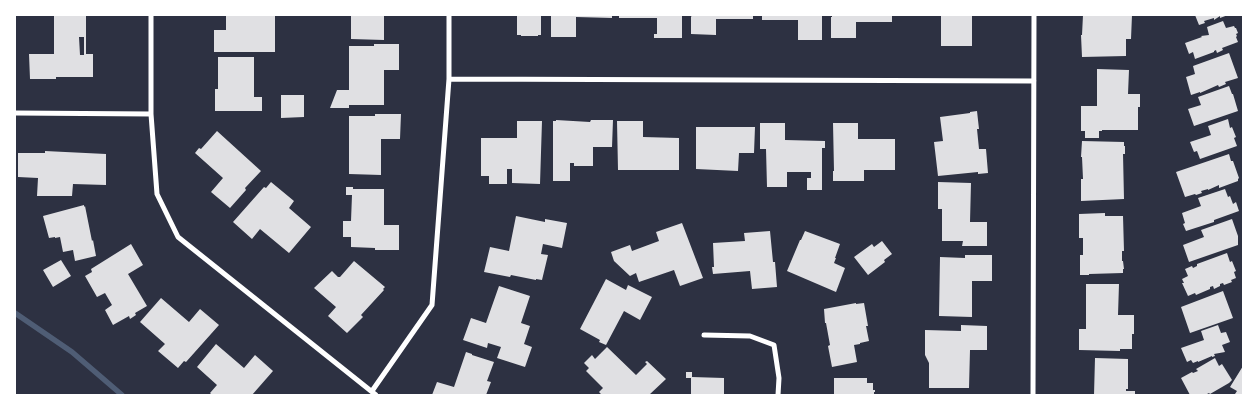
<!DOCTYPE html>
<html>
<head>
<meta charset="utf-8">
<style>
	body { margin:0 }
	#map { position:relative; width:1258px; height:410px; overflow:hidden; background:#2d3142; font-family:Mulish,sans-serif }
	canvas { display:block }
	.frame { position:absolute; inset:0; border:16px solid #fff; pointer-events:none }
</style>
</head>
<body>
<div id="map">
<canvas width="1258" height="410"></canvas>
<div class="frame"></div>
</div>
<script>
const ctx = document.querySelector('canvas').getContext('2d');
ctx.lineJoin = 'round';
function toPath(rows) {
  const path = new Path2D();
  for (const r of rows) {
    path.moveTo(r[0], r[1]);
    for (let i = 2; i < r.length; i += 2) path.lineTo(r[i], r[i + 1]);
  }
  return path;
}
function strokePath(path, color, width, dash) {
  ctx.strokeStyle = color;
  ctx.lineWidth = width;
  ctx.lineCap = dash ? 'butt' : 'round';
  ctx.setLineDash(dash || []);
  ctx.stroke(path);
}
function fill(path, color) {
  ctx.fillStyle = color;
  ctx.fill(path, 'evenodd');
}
strokePath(toPath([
	[15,313,72,352,122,395]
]), '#4f5d75', 5.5);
fill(toPath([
	[54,15,86,15,86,54,93,54,93,77,56,77,56,79,30,79,29,54,54,54],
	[79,37,84,37,84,55,80,55],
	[226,15,275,15,275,52,214,52,214,30,226,30],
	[351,15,384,15,384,40,351,39],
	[517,15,541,15,541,35,538,35,538,36,521,36,521,35,517,35],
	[551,15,612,15,612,18,576,17,576,37,551,37],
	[619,15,682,15,682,38,654,38,654,34,657,34,657,18,619,18],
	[692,15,753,15,753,19,716,19,716,35,691,34,691,17],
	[762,15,820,15,820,16,822,16,822,40,798,40,798,20,762,20],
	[832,15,892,15,892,22,856,22,856,38,831,38,831,17,832,17],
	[941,15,972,15,972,46,941,46],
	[1083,15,1132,15,1131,39,1126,39,1126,56,1082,57,1081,35,1082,35],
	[1195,15,1228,15,1220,18,1220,16,1214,20,1214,18,1204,21,1205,23,1199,25],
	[1223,21,1226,28,1234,26,1235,28,1236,28,1238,33,1236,34,1237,36,1236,37,1238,42,1222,48,1223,50,1217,53,1216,50,1214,51,1214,52,1195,59,1193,52,1189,54,1185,43,1202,37,1201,36,1209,35,1207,27],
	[374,44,399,44,399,70,384,70,384,105,349,105,349,108,330,108,337,90,349,90,349,46,374,46],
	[1229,53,1238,78,1225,82,1226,84,1219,87,1218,85,1200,93,1200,92,1191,95,1186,77,1195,74,1193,66],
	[218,57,254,57,254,97,262,97,262,111,215,111,215,89,218,89],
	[1097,69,1129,70,1128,94,1140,94,1140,107,1138,107,1138,130,1102,130,1102,131,1099,131,1099,138,1085,138,1085,131,1081,131,1081,106,1097,106],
	[1229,86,1232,94,1233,94,1238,111,1194,126,1188,109,1201,105,1198,97],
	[281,95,304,95,304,117,281,118],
	[977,111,979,129,977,129,979,149,986,149,988,173,978,174,978,172,938,176,934,142,943,141,940,117,970,113,970,112],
	[375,114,401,114,400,139,381,139,381,175,349,174,349,116,375,116],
	[1228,119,1230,128,1232,127,1236,137,1234,138,1237,146,1200,159,1197,151,1194,152,1190,142,1211,135,1208,126],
	[556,120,590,122,591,120,613,120,612,147,593,147,593,166,574,166,574,163,570,163,570,181,553,181,553,121,556,121],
	[517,121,542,121,540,184,512,183,512,169,507,169,507,184,489,184,489,176,481,176,481,138,517,138],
	[617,121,643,121,643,137,679,138,679,170,618,170],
	[760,123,785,123,785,140,825,141,825,148,822,148,822,190,807,190,807,178,811,178,811,172,787,172,787,187,767,187,766,149,760,149],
	[833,123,858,123,858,139,895,139,895,170,864,170,864,181,833,181,833,171,834,171],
	[696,127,755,127,754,153,739,153,738,171,696,169],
	[217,131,261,171,245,188,246,190,230,208,211,192,223,178,195,153,199,148,201,149],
	[1082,141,1124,142,1124,146,1125,146,1125,154,1123,154,1124,199,1081,201,1081,179,1083,179,1082,157,1081,157],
	[45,151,106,154,106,185,73,184,72,196,37,196,38,178,18,177,18,153,45,153],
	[1229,154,1231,161,1233,161,1239,178,1238,179,1238,181,1219,188,1219,185,1208,190,1208,189,1201,191,1202,193,1196,195,1195,194,1185,197,1176,172],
	[271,182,294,201,289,208,311,227,289,253,260,229,252,239,233,222,264,187,266,188],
	[938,182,971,183,970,222,987,222,987,246,962,246,963,241,942,241,942,209,938,209],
	[346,187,353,187,353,189,384,189,384,225,399,225,399,250,375,250,375,248,351,247,351,237,343,237,343,221,351,221,352,195,346,195],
	[1225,189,1228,197,1230,196,1233,204,1236,202,1239,211,1214,220,1214,222,1186,231,1183,224,1185,223,1182,213,1201,206,1198,198],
	[84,205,84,207,85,206,92,241,93,240,96,256,75,261,73,250,63,252,60,237,55,238,55,237,49,238,43,216],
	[1105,213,1105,216,1123,216,1124,251,1122,251,1122,261,1123,261,1124,269,1123,269,1123,273,1089,274,1089,275,1080,275,1080,255,1083,255,1083,238,1079,238,1079,214],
	[516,216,545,222,545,219,567,223,562,248,543,244,541,254,548,255,542,280,536,279,536,280,511,275,510,277,484,272,490,247,509,251],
	[1232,219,1238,236,1238,245,1189,262,1183,245,1204,237,1201,230],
	[682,223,703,278,680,286,674,270,639,282,636,273,630,276,614,261,611,252,630,245,632,251,659,241,656,232],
	[770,231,773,262,775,262,777,287,752,289,750,271,713,274,712,267,714,267,713,243,745,241,744,233],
	[805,231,840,244,835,258,836,258,834,263,845,268,836,292,787,271,800,240,801,240],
	[882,241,892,254,884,260,885,262,868,275,854,257,872,244,874,247],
	[131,244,143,265,128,274,147,306,135,313,136,315,130,319,129,316,113,325,105,310,112,305,105,293,97,297,85,276,92,272,91,269],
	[1227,253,1230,262,1232,261,1236,271,1234,272,1236,278,1231,280,1232,282,1224,285,1223,283,1220,284,1220,286,1214,289,1213,286,1210,287,1210,289,1196,295,1195,293,1188,296,1182,283,1184,283,1182,279,1188,276,1185,269,1192,266,1193,268,1197,266,1197,264],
	[965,255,992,255,992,281,972,281,972,317,939,316,940,257,965,258],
	[61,260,71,276,53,287,43,270],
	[354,261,385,287,383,289,384,290,361,315,363,317,347,333,328,316,336,307,314,288,332,271,338,277,340,277],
	[606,279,626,290,628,285,652,297,640,320,624,311,606,345,599,342,600,340,580,329],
	[1086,284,1119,284,1118,315,1134,315,1134,334,1132,334,1132,349,1120,349,1120,351,1079,350,1079,329,1086,329],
	[499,286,530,296,521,323,530,326,524,344,532,347,525,367,497,358,501,347,488,343,487,348,463,340,471,318,486,323],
	[1223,291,1233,318,1190,333,1181,307],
	[161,298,189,322,200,309,219,325,186,362,184,361,178,368,158,351,165,344,140,322],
	[856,303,856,304,864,303,868,326,866,326,869,341,860,343,860,344,854,345,857,362,832,367,828,346,830,345,826,323,825,323,824,309],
	[961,325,987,326,987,350,970,350,969,388,929,388,929,363,925,355,925,330,961,331],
	[1218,325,1221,333,1226,332,1230,342,1222,345,1225,352,1214,354,1215,356,1212,357,1212,356,1198,362,1198,361,1193,363,1191,360,1187,362,1181,348,1204,340,1201,331],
	[216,344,244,368,255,355,273,371,252,395,212,395,210,393,217,385,197,367],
	[607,347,636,375,647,364,645,362,647,361,666,379,649,395,644,394,643,395,602,395,599,392,603,388,586,371,589,368,584,363,592,355,595,359],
	[466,352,472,354,472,355,494,362,487,381,491,382,486,395,432,395,437,382,454,387],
	[1095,358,1128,359,1128,389,1126,389,1126,391,1135,391,1135,395,1094,395],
	[1215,358,1219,366,1222,364,1232,380,1229,383,1210,394,1209,393,1205,395,1190,395,1181,378,1192,372,1193,373,1198,371,1196,369],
	[1243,366,1243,395,1237,395,1235,394,1237,391,1230,387],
	[686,372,692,372,692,377,724,378,724,395,691,395,691,378,686,378],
	[834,378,867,378,867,383,873,383,873,390,875,390,875,392,874,392,874,394,866,394,866,395,834,395]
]), '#e0e0e3');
strokePath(toPath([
	[151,15,151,114,157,194,178,237,376,395],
	[449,79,1034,81],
	[15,113,151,114],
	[704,335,750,336,774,345,779,378,778,395],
	[372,391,432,305,449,79,449,15],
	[1033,395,1034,15]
]), '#fff', 5);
</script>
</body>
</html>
